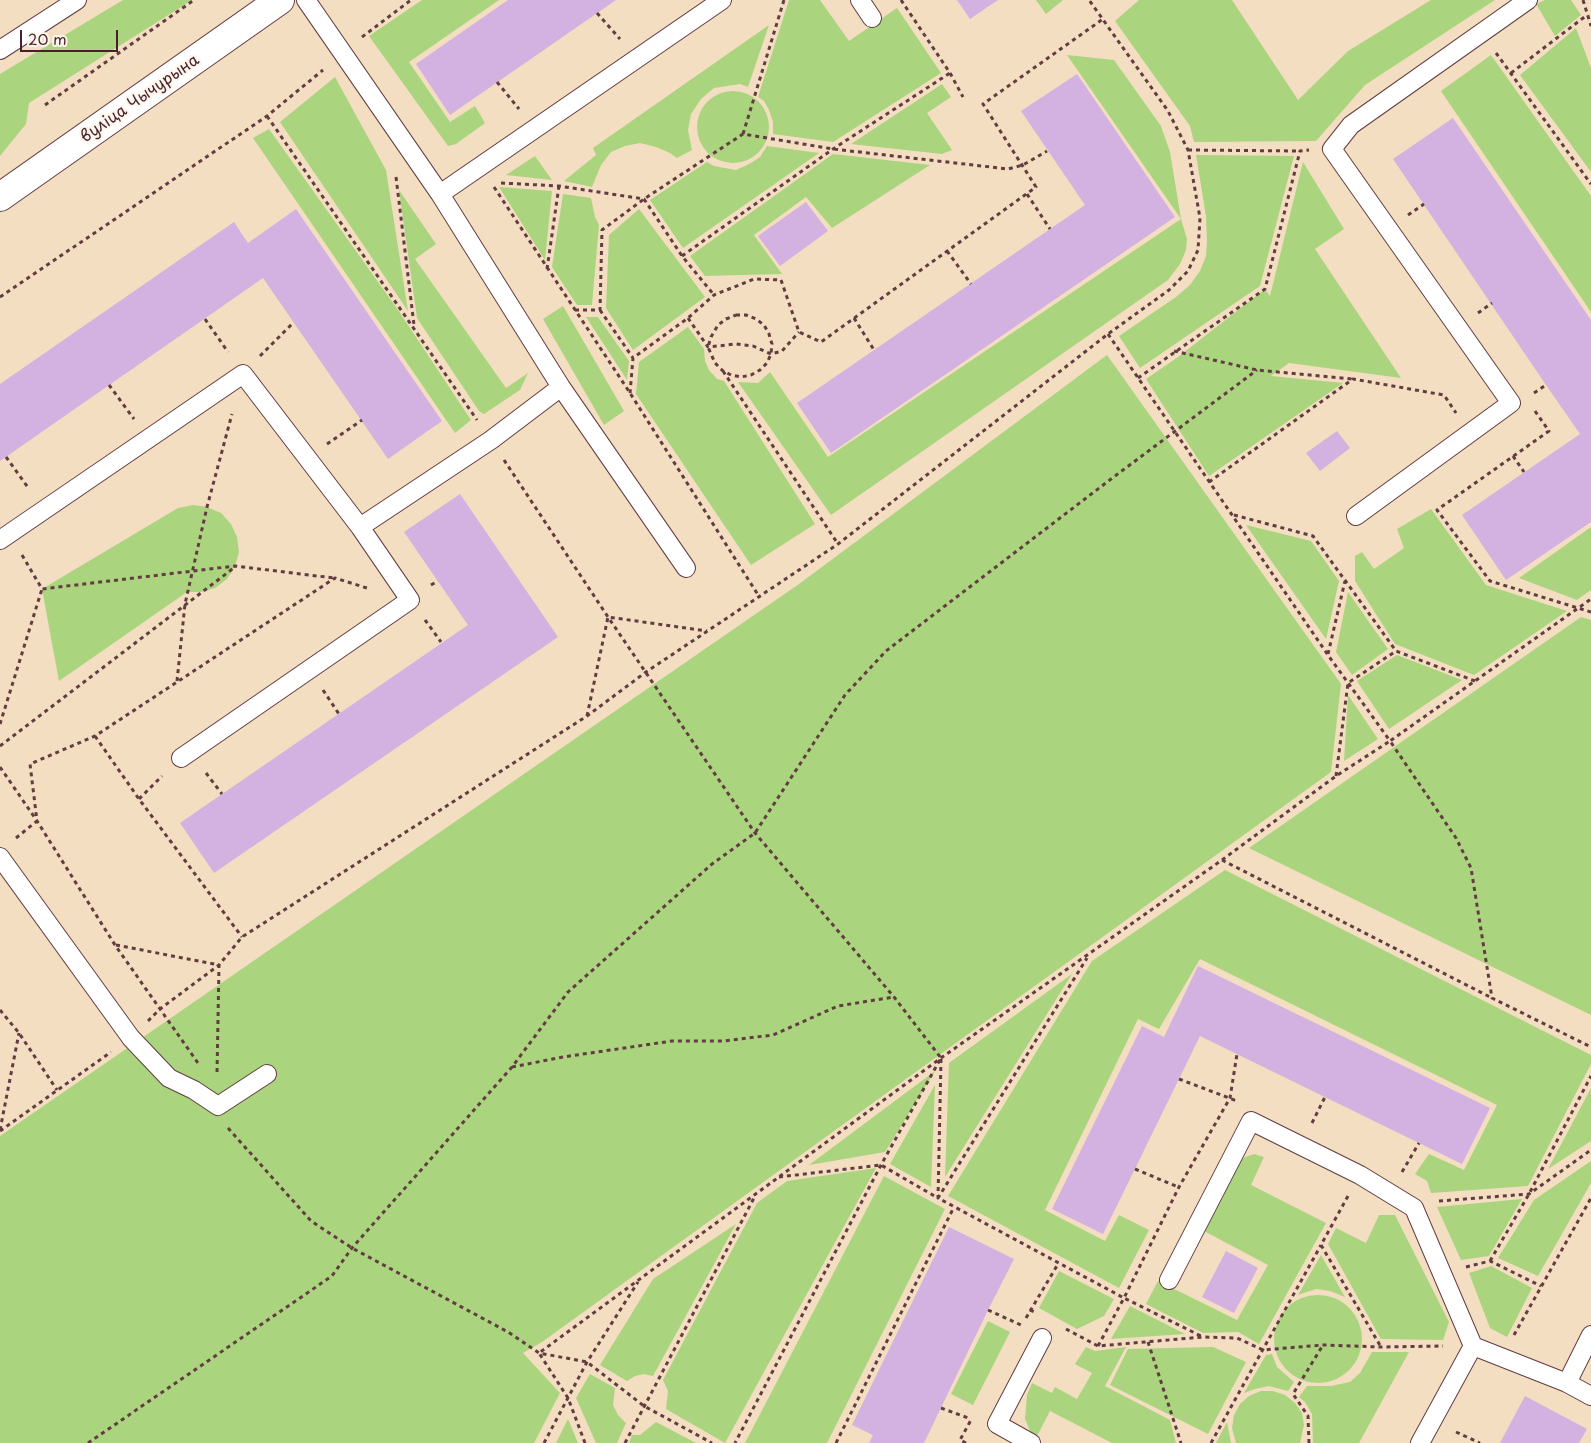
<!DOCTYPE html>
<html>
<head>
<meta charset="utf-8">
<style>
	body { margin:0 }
	#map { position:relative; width:1591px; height:1443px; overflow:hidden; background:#f3dec1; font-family:"Playpen Sans",sans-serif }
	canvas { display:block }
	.scale { position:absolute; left:20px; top:30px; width:98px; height:22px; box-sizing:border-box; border:2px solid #4a1f2b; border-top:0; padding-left:6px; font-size:15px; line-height:18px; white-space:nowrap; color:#4a1f2b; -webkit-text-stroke:4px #fbf7ec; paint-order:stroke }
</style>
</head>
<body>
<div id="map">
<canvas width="1591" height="1443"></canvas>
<div class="scale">20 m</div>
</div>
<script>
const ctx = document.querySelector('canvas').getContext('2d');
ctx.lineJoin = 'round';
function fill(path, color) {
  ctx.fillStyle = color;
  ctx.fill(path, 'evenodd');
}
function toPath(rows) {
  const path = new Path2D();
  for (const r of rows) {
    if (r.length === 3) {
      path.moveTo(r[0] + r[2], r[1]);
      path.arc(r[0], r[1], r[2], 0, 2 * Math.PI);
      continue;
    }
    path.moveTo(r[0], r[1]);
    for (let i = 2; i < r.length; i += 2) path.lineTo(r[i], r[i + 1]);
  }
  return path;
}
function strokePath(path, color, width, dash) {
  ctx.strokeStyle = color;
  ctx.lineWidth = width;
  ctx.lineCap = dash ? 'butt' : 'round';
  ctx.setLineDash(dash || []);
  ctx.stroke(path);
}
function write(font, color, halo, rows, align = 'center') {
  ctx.font = font + ' "Playpen Sans",sans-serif';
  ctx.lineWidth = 4.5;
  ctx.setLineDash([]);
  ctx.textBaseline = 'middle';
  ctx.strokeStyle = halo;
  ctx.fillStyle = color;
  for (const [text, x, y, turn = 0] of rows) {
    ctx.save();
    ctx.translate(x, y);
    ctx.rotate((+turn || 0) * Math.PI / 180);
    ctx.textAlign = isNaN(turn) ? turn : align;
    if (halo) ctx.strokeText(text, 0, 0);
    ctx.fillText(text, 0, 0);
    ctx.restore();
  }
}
fill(toPath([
	[123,0,192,0,29,103,26,124,0,156,0,74],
	[422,0,499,0,409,62,450,122,475,106,485,123,456,144,448,146,369,36],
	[789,0,820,0,849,41,897,8,941,73,833,142,773,134,773,122,769,110,764,101,758,97],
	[1036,0,1063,0,1046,14],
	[1139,0,1232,0,1298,100,1348,51,1431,0,1495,0,1365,85,1316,141,1194,142,1190,126,1115,21],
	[1545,0,1571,0,1581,15,1555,36,1536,4],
	[769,25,748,87,740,84,714,88,701,99,691,114,688,130,692,150,677,158,670,153,656,147,640,143,625,146,611,152,601,165,592,187,564,181,596,155,593,148],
	[1576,28,1591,68,1591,172,1520,75],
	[1067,55,1114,60,1161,126,1170,152,1181,219,1187,239,1186,250,1180,264,1168,280,831,515,738,382,758,383,770,372,828,457,1181,219],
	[1491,55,1591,196,1591,312,1441,91],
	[335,77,386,170,408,311,280,122],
	[942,84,951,97,927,113,952,150,942,154,851,144],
	[733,127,36],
	[269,129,398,310,471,420,455,433,253,138],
	[767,146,819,153,683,248,650,200,707,162,714,166,736,170,751,163,760,157],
	[833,154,930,165,832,228,806,197,754,235,782,274,705,276,690,256],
	[1196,155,1294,156,1260,286,1140,368,1119,336,1176,297,1190,285,1200,271,1206,256,1207,241,1206,216],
	[535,156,552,180,506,175],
	[1303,162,1344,229,1315,249,1401,378,1289,363,1271,376,1343,383,1209,476,1146,379,1178,357,1265,289,1270,296],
	[499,187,552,191,545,260],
	[399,190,436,244,415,259,506,388,528,373,520,390,484,414,479,411,417,318],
	[563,194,591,198,595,217,599,225,592,305,577,305,552,267],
	[639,209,705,297,633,350,606,308,609,235],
	[563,306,624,411,604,425,543,319],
	[586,317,598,317,629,361,627,380],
	[688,327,704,349,705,361,709,370,717,379,724,381,815,524,751,565,636,394,639,362],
	[1107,355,1341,684,1331,772,542,1342,523,1353,560,1393,534,1443,0,1443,0,1136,799,584],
	[193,505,207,507,221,513,231,524,237,537,239,552,235,566,227,579,215,588,201,592,187,592,59,681,42,589,178,508],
	[1431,509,1486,585,1567,611,1474,675,1395,644,1355,581,1355,556,1362,552,1374,569,1404,548,1397,529],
	[1246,525,1311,541,1339,581,1326,639],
	[1591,527,1591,590,1577,600,1519,578],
	[1348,592,1388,649,1352,675,1336,652],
	[1581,617,1591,620,1591,1015,1249,848],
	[1397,655,1462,680,1389,729,1357,681],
	[1348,695,1378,739,1344,761],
	[1225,870,1591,1055,1591,1064,1528,1186,1431,1193,1427,1181,1415,1174,1429,1154,1464,1170,1497,1105,1200,959,1159,1029,1138,1019,1045,1210,1105,1241,1119,1215,1149,1230,1119,1288,948,1196,1092,961],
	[1072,974,945,1177,949,1063],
	[935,1071,885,1152,809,1165],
	[935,1085,931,1187,890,1164],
	[1591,1088,1591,1141,1548,1169],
	[1254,1154,1264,1157,1251,1185,1326,1223,1259,1344,1238,1332,1203,1333,1146,1304,1158,1281,1237,1320,1268,1265,1202,1230,1237,1163,1245,1157],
	[1591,1161,1591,1183,1538,1276,1498,1258,1534,1200],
	[876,1168,725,1443,666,1409,668,1391,663,1380,757,1203,787,1181],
	[884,1176,945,1209,827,1443,745,1443],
	[1522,1199,1489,1256,1461,1260,1437,1207],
	[1379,1215,1395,1215,1449,1322,1443,1340,1381,1339,1328,1244,1336,1228,1366,1243],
	[736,1224,653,1376,644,1374,635,1376,627,1381,600,1365,653,1279],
	[1321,1255,1345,1297,1330,1291,1316,1289,1298,1295],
	[1491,1266,1532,1288,1507,1337,1490,1328,1469,1273],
	[1059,1271,1114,1299,1104,1316,1077,1329,1039,1308],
	[1318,1339,44],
	[1130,1306,1185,1334,1111,1339],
	[988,1321,1010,1332,973,1405,951,1394],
	[1086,1347,1095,1351,1126,1347,1105,1386,1170,1420,1176,1443,1112,1443,1050,1411,1037,1436,1031,1433,1025,1419,1027,1395,1032,1383,1052,1393,1055,1387,1077,1399,1092,1373,1075,1364],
	[1213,1347,1246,1362,1208,1434,1110,1385,1128,1349],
	[1372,1352,1409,1352,1359,1443,1313,1443,1312,1414,1305,1402,1299,1397,1307,1386,1331,1386,1350,1382,1360,1373],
	[1272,1354,1277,1367,1294,1382,1288,1391,1269,1386,1255,1389,1244,1393,1266,1355],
	[590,1374,615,1388,613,1405,618,1415,626,1423,617,1443,596,1443,576,1398],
	[1261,1391,1273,1391,1285,1395,1295,1403,1302,1413,1304,1425,1300,1443,1236,1443,1232,1428,1234,1415,1240,1404,1249,1396],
	[568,1419,578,1443,556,1443],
	[656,1422,696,1443,629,1443,632,1435,640,1435],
	[1227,1422,1231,1443,1216,1443]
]), '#abd47f');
fill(toPath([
	[508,0,616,0,450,115,416,64],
	[957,0,998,0,970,19],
	[1077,74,1175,217,831,453,797,403,1085,205,1021,111],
	[1453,118,1591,320,1591,522,1506,580,1462,515,1580,434,1546,385,1393,159],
	[806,202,828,231,780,266,758,236],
	[296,209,442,421,388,459,263,278,0,461,0,384,234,222,248,243],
	[1337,431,1350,448,1320,471,1306,453],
	[460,494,558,637,214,873,180,823,468,625,404,532],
	[1198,966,1490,1108,1462,1164,1200,1036,1103,1234,1052,1209,1142,1026,1164,1037],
	[949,1227,1014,1259,988,1310,924,1443,869,1443,873,1435,852,1425],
	[1226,1251,1258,1268,1234,1313,1202,1297],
	[1525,1396,1587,1429,1579,1443,1500,1443]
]), '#d3b1e0');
const service = toPath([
	[306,0,440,194],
	[860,0,872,18],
	[0,50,77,0],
	[1356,516,1511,403,1332,149,1351,125,1528,0],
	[360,527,491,440,561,387],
	[0,540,243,374,360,527,410,600,181,758],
	[686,568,561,387,440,194,722,0],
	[0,857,131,1038,169,1078,194,1090,218,1106,267,1074],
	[1169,1280,1251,1121,1360,1175,1414,1208,1473,1346,1567,1383,1591,1396],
	[1567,1383,1591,1335],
	[1031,1443,997,1424,1042,1338],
	[1420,1443,1473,1346]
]);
const secondary = toPath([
	[0,197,280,0]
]);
strokePath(service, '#633c42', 20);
strokePath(secondary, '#633c42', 30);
strokePath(toPath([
	[901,0,950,73,963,97],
	[1583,0,1591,26],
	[597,13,620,39],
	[362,37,411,0],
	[1496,53,1591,184],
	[1511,73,1587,15],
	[497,82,519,109],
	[45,105,194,0],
	[267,116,477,420],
	[743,134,784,0],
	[1188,150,1300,151],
	[396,177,414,325],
	[501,183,559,186,644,199,682,256,714,295],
	[494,187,630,393,760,598],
	[1027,194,1050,229],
	[1408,215,1424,204],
	[947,251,971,284],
	[682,256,833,149,950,73],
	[547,269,559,186],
	[0,297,267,116,323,70],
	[575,310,600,310,602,230,644,199,743,134,833,149,1008,169,1023,165,1047,151],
	[600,310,633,358],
	[1478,313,1492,303],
	[736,315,746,315,756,319,764,325,769,334,772,344,771,354,767,363,760,370,751,375,741,377,731,375,723,371,715,363,708,347,711,337,718,325,726,319,736,315],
	[688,318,708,347,736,344,753,346,771,354,782,351,799,332],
	[854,318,874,350],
	[205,319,228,352],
	[1108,334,1328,655,1390,741,1591,599],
	[1174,351,1257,370,1352,379],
	[260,356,294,322],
	[723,371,838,544],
	[1138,378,1265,289,1300,151,1309,150],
	[109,385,134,419],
	[630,393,633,358,688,318,714,295,754,279,781,280,799,332,821,342,1036,187,983,104,1103,19],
	[1534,393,1546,385],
	[1535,411,1549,431,1437,510,1490,581,1591,612],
	[327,444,362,420],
	[1513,456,1524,472],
	[6,457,29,489],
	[504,460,608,617,755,833,894,997,941,1058,881,1165,735,1443],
	[1209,482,1353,379,1444,395,1456,413],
	[1234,515,1313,536,1396,651,1475,681],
	[22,555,42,589,235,566,334,578],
	[431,585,438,581],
	[425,620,441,642],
	[1328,654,1345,581],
	[177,681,185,604,207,507,232,414],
	[323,690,339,714],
	[587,716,608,617,707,631],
	[0,724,42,589],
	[95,736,139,799,242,937],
	[0,746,235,567],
	[0,767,37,821,115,945,198,1063],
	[206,773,222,794],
	[1336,776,1348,683,1396,651],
	[139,799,162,776],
	[16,838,37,821,30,764,95,736,335,578,370,589],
	[1222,860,1492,998],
	[116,945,219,965,217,1073],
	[0,1010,19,1033,57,1090],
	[148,1021,160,1009,219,965,242,937,587,716,646,672,838,544,1108,334,1169,290,1188,271,1198,250,1200,218,1188,150,1168,111,1089,0],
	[941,1059,938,1198,1124,1298,1179,1187,1230,1098,1237,1054],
	[512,1067,563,1057,672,1041,723,1041,773,1035,838,1006,894,997],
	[1179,1079,1237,1101],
	[1312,1123,1325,1097],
	[228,1128,311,1221,352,1248,508,1332,539,1353,587,1362,644,1406,712,1443],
	[0,1130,19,1033],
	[0,1131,111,1052],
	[1135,1169,1178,1187],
	[1402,1172,1419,1143],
	[779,1177,881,1165,938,1198,1087,958],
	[1348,1196,1321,1245,1381,1347],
	[1439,1201,1529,1194,1591,1150],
	[1490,1261,1529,1194,1591,1076],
	[1466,1267,1490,1261,1541,1286],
	[988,1310,1021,1325],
	[1030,1310,1037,1313],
	[1026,1318,1058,1264],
	[1066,1329,1098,1346,1203,1337,1237,1338,1263,1350,1323,1345,1381,1347,1443,1346],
	[1514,1335,1591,1198],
	[1148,1342,1181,1443],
	[1098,1346,1124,1298,1203,1337],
	[941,1408,971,1419],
	[1456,1432,1480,1443],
	[88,1443,332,1276,352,1248,512,1067,568,992,712,864,755,833,845,695,886,651,1111,479,1257,370],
	[544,1443,587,1362,638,1282],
	[585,1443,568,1398,539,1353,941,1058,1222,860,1336,776,1390,741,1456,838,1471,868,1492,998,1591,1047],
	[625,1443,754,1198],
	[836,1443,954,1207],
	[966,1443,960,1440,971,1420],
	[1211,1443,1321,1245],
	[1309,1443,1308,1416,1293,1394,1323,1345]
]), '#633c42', 3, [4, 4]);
strokePath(service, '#fff', 18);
strokePath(secondary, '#fff', 28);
write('16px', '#4a1f2b', '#fbf7ec', [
	["вуліца Чычурына",140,99,-35]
]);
</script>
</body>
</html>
